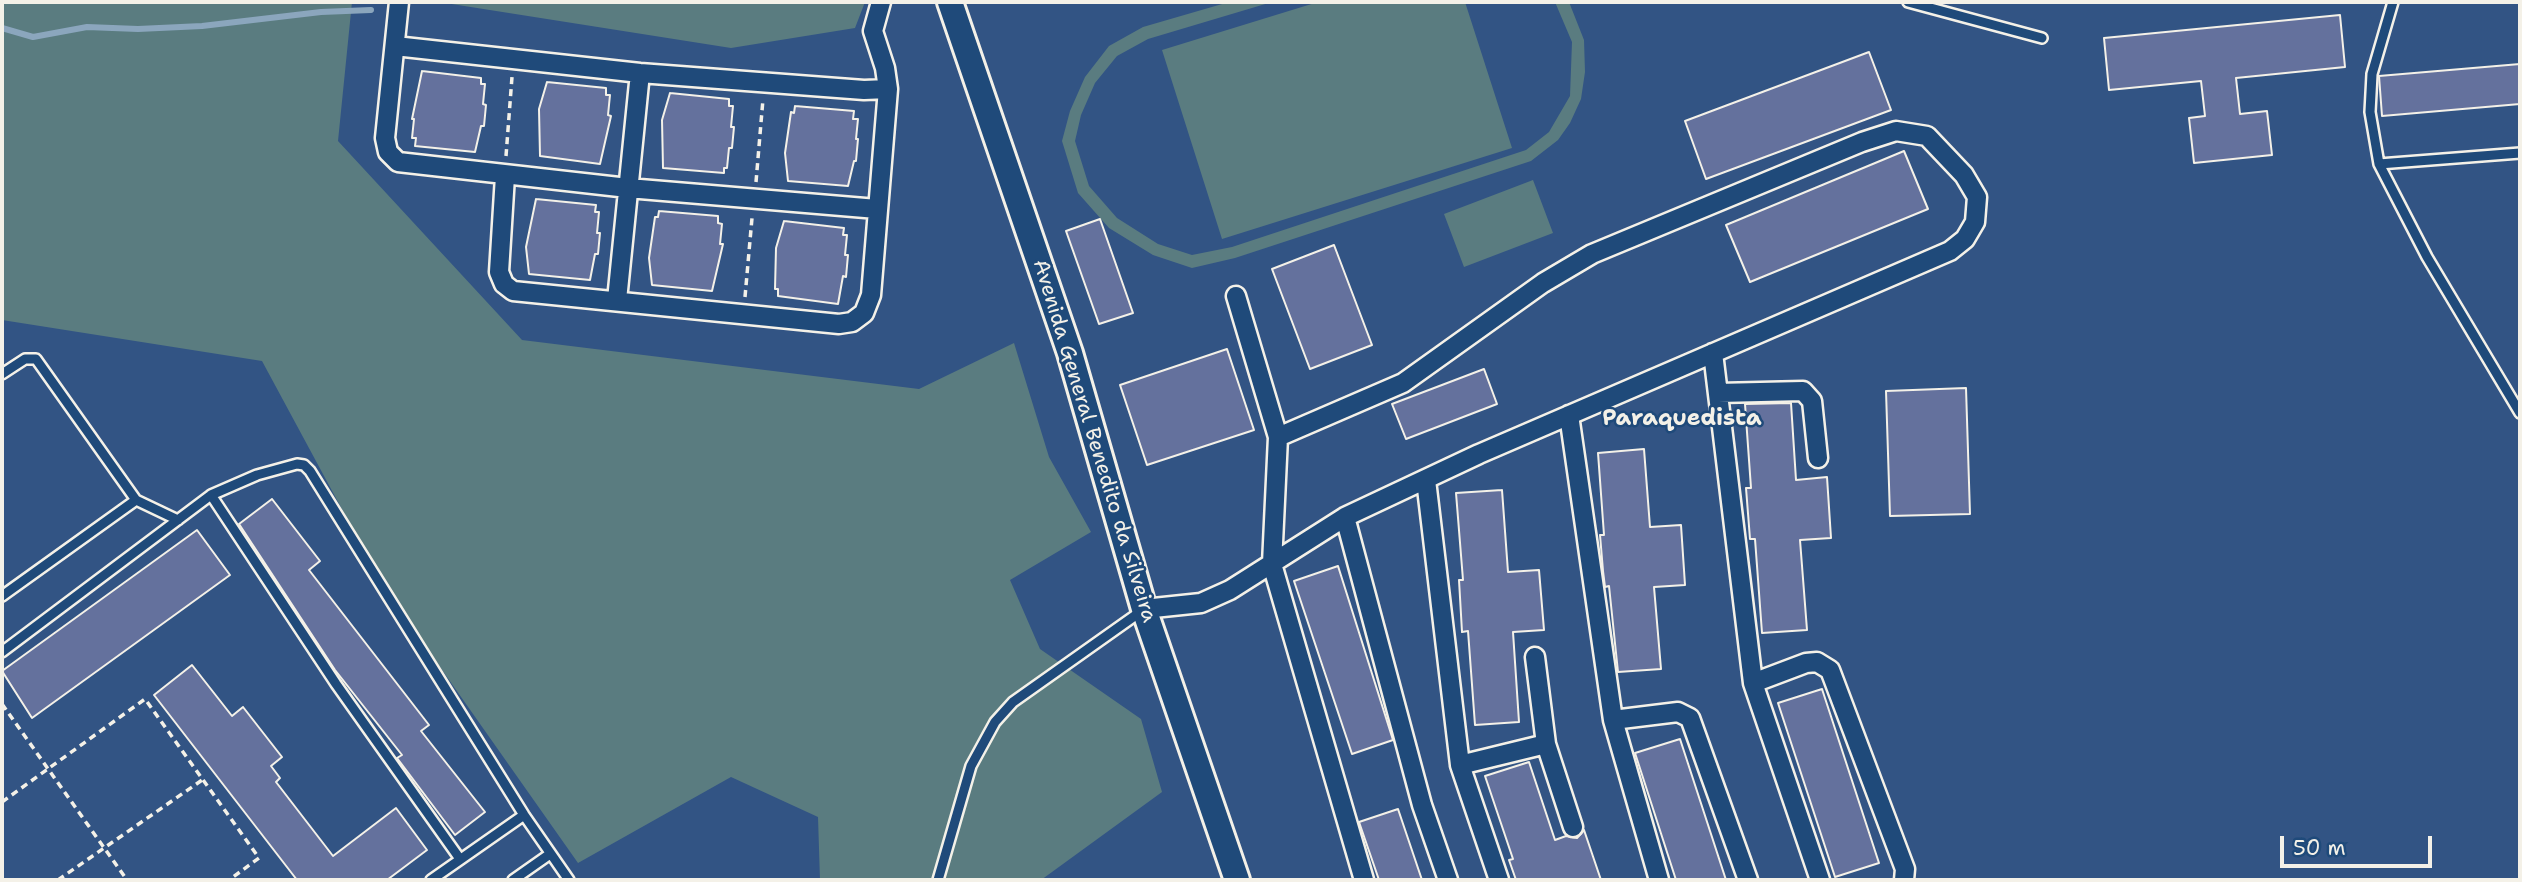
<!DOCTYPE html>
<html>
<head>
<meta charset="utf-8">
<style>
	body { margin:0 }
	#map { position:relative; width:2522px; height:882px; overflow:hidden; background:#325484; font-family:"Shantell Sans",sans-serif }
	canvas { display:block }
	.frame { position:absolute; inset:0; border:4px solid #f4f1e8; pointer-events:none }
	.scale { position:absolute; left:2280px; top:836px; width:152px; height:32px; box-sizing:border-box; border:4px solid #f4f1e8; border-top:0; padding-left:9px; font-size:21px; line-height:24px; white-space:nowrap; color:#f4f1e8; -webkit-text-stroke:5px #1f4a7a; paint-order:stroke }
</style>
</head>
<body>
<div id="map">
<canvas width="2522" height="882"></canvas>
<div class="frame"></div>
<div class="scale">50 m</div>
</div>
<script>
const ctx = document.querySelector('canvas').getContext('2d');
ctx.lineJoin = 'round';
function fill(path, color) {
  ctx.fillStyle = color;
  ctx.fill(path, 'evenodd');
}
function toPath(rows) {
  const path = new Path2D();
  for (const r of rows) {
    path.moveTo(r[0], r[1]);
    for (let i = 2; i < r.length; i += 2) path.lineTo(r[i], r[i + 1]);
  }
  return path;
}
function strokePath(path, color, width, dash) {
  ctx.strokeStyle = color;
  ctx.lineWidth = width;
  ctx.lineCap = dash ? 'butt' : 'round';
  ctx.setLineDash(dash || []);
  ctx.stroke(path);
}
function write(font, color, halo, rows, align = 'center') {
  ctx.font = font + ' "Shantell Sans",sans-serif';
  ctx.lineWidth = 5;
  ctx.setLineDash([]);
  ctx.textBaseline = 'middle';
  ctx.strokeStyle = halo;
  ctx.fillStyle = color;
  for (const [text, x, y, turn = 0] of rows) {
    ctx.save();
    ctx.translate(x, y);
    ctx.rotate((+turn || 0) * Math.PI / 180);
    ctx.textAlign = isNaN(turn) ? turn : align;
    if (halo) ctx.strokeText(text, 0, 0);
    ctx.fillText(text, 0, 0);
    ctx.restore();
  }
}
fill(toPath([
	[2,2,352,2,338,141,522,340,919,389,1014,343,1049,457,1091,532,1010,580,1040,649,1141,719,1162,792,1041,880,820,880,818,817,731,777,578,863,385,589,262,361,2,320],
	[439,2,865,2,855,28,731,48],
	[1229,2,1272,2,1148,39,1117,56,1095,83,1081,115,1075,141,1089,186,1117,218,1158,244,1192,255,1232,247,1526,150,1549,132,1570,96,1572,42,1555,2,1569,2,1584,40,1585,72,1581,99,1570,123,1558,140,1531,161,1235,258,1192,268,1153,255,1109,228,1078,193,1062,141,1070,111,1085,77,1109,46,1143,27],
	[1318,2,1465,2,1512,148,1222,239,1162,50],
	[1533,180,1553,233,1464,267,1444,214]
]), '#5a7c80');
strokePath(toPath([
	[2,28,33,37,87,27,138,29,202,26,321,12,371,10]
]), '#8ba6bd', 6);
const building = toPath([
	[2340,15,2345,67,2236,78,2240,114,2267,111,2272,155,2194,163,2189,118,2205,116,2201,81,2109,90,2104,38,2340,15],
	[1869,52,1891,110,1706,179,1685,121,1869,52],
	[2520,64,2520,104,2382,116,2379,76,2520,64],
	[422,71,481,78,481,84,485,84,483,104,486,105,484,126,481,126,475,152,415,146,416,138,412,138,414,119,412,119,422,71],
	[547,82,606,88,606,95,610,95,608,115,611,116,600,164,540,156,539,109,547,82],
	[670,93,729,99,729,106,733,106,731,127,734,127,732,148,729,148,727,168,724,168,724,173,663,168,662,120,670,93],
	[795,106,854,111,853,119,858,119,856,139,858,139,856,161,854,161,848,186,788,181,785,153,791,112,794,113,795,106],
	[1904,151,1928,209,1750,282,1726,225,1904,151],
	[536,199,596,205,595,212,599,212,597,233,600,233,598,254,595,254,590,280,529,274,526,247,536,199],
	[659,211,718,216,718,223,722,224,720,244,723,244,712,291,652,285,649,258,655,217,658,217,659,211],
	[1100,219,1133,313,1099,324,1066,231,1100,219],
	[784,221,844,228,843,235,847,235,845,255,848,255,846,277,843,276,838,304,778,296,778,289,775,289,776,248,784,221],
	[1334,245,1372,345,1310,369,1272,269,1334,245],
	[1227,349,1254,430,1147,465,1120,385,1227,349],
	[1484,369,1497,404,1406,439,1392,404,1484,369],
	[1966,388,1970,514,1890,516,1886,391,1966,388],
	[1791,403,1796,480,1827,477,1831,538,1800,540,1807,630,1762,633,1755,539,1750,539,1746,488,1751,488,1745,404,1791,403],
	[1644,449,1650,527,1681,525,1685,585,1654,587,1661,669,1618,672,1609,586,1605,587,1603,571,1600,535,1604,535,1598,453,1644,449],
	[1502,490,1508,572,1539,570,1544,630,1513,632,1519,722,1475,725,1468,631,1462,632,1459,580,1463,580,1456,493,1502,490],
	[272,499,320,561,309,570,429,725,421,731,485,812,455,835,397,758,402,755,335,670,239,524,272,499],
	[197,530,230,575,32,718,2,671,197,530],
	[1338,566,1393,740,1352,754,1294,581,1338,566],
	[192,665,232,716,243,707,282,757,271,766,280,778,276,782,333,856,396,808,427,850,387,880,297,880,154,695,192,665],
	[1822,689,1879,863,1835,877,1778,703,1822,689],
	[1680,739,1726,880,1676,880,1635,753,1680,739],
	[1529,762,1555,840,1566,836,1577,838,1584,830,1601,880,1516,880,1509,860,1513,859,1485,776,1529,762],
	[1398,809,1422,880,1379,880,1359,822,1398,809]
]);
fill(building, '#64719d');
strokePath(building, '#f4f1e8', 2);
const lane = toPath([
	[1908,2,2042,38],
	[2393,2,2372,74,2370,112,2379,164,2427,257,2520,413],
	[2379,164,2520,153],
	[2,374,25,359,36,359,136,500,178,520],
	[211,495,257,475,297,464,304,465,310,471,524,815,569,880],
	[2,596,136,500],
	[2,652,211,495,336,684,460,859],
	[431,880,524,815],
	[513,880,550,854],
	[938,880,971,766,995,722,1013,702,1143,610]
]);
const street = toPath([
	[399,2,385,138,388,152,398,162,628,188,877,209],
	[395,46,640,73,864,90,888,89],
	[505,176,499,272,504,284,513,291,839,324,852,322,864,313,871,295,888,89,885,68,873,31,881,2],
	[1236,296,1278,437,1272,564,1364,880],
	[617,300,640,73],
	[1713,353,1753,683,1820,880],
	[1718,393,1803,391,1812,401,1818,458],
	[1569,415,1613,720,1659,880],
	[1426,480,1460,765,1499,880],
	[1345,517,1422,805,1448,880],
	[1144,609,1201,603,1230,590,1345,517,1479,454,1950,251,1965,239,1975,222,1977,197,1964,175,1927,136,1896,131,1862,142,1592,254,1543,283,1403,383,1278,437],
	[1535,657,1546,744,1573,827],
	[1753,683,1806,663,1817,662,1830,670,1905,869,1904,880],
	[1613,720,1678,712,1690,718,1748,880],
	[1460,765,1546,744]
]);
const secondary = toPath([
	[950,2,1070,353,1144,609,1237,880]
]);
strokePath(lane, '#f4f1e8', 14);
strokePath(street, '#f4f1e8', 23);
strokePath(secondary, '#f4f1e8', 30);
strokePath(toPath([
	[506,156,512,77],
	[756,182,763,99],
	[745,297,752,218],
	[2,704,127,880],
	[2,802,145,699,259,858,229,880],
	[58,880,205,778]
]), '#f4f1e8', 3.5, [7, 5]);
strokePath(lane, '#1f4a7a', 9);
strokePath(street, '#1f4a7a', 18);
strokePath(secondary, '#1f4a7a', 24);
write('21px', '#f4f1e8', '#1f4a7a', [
	["Avenida General Benedito da Silveira",1094,441,73]
]);
write('bold 23px', '#f4f1e8', '#1f4a7a', [
	["Paraquedista",1682,419]
]);
</script>
</body>
</html>
